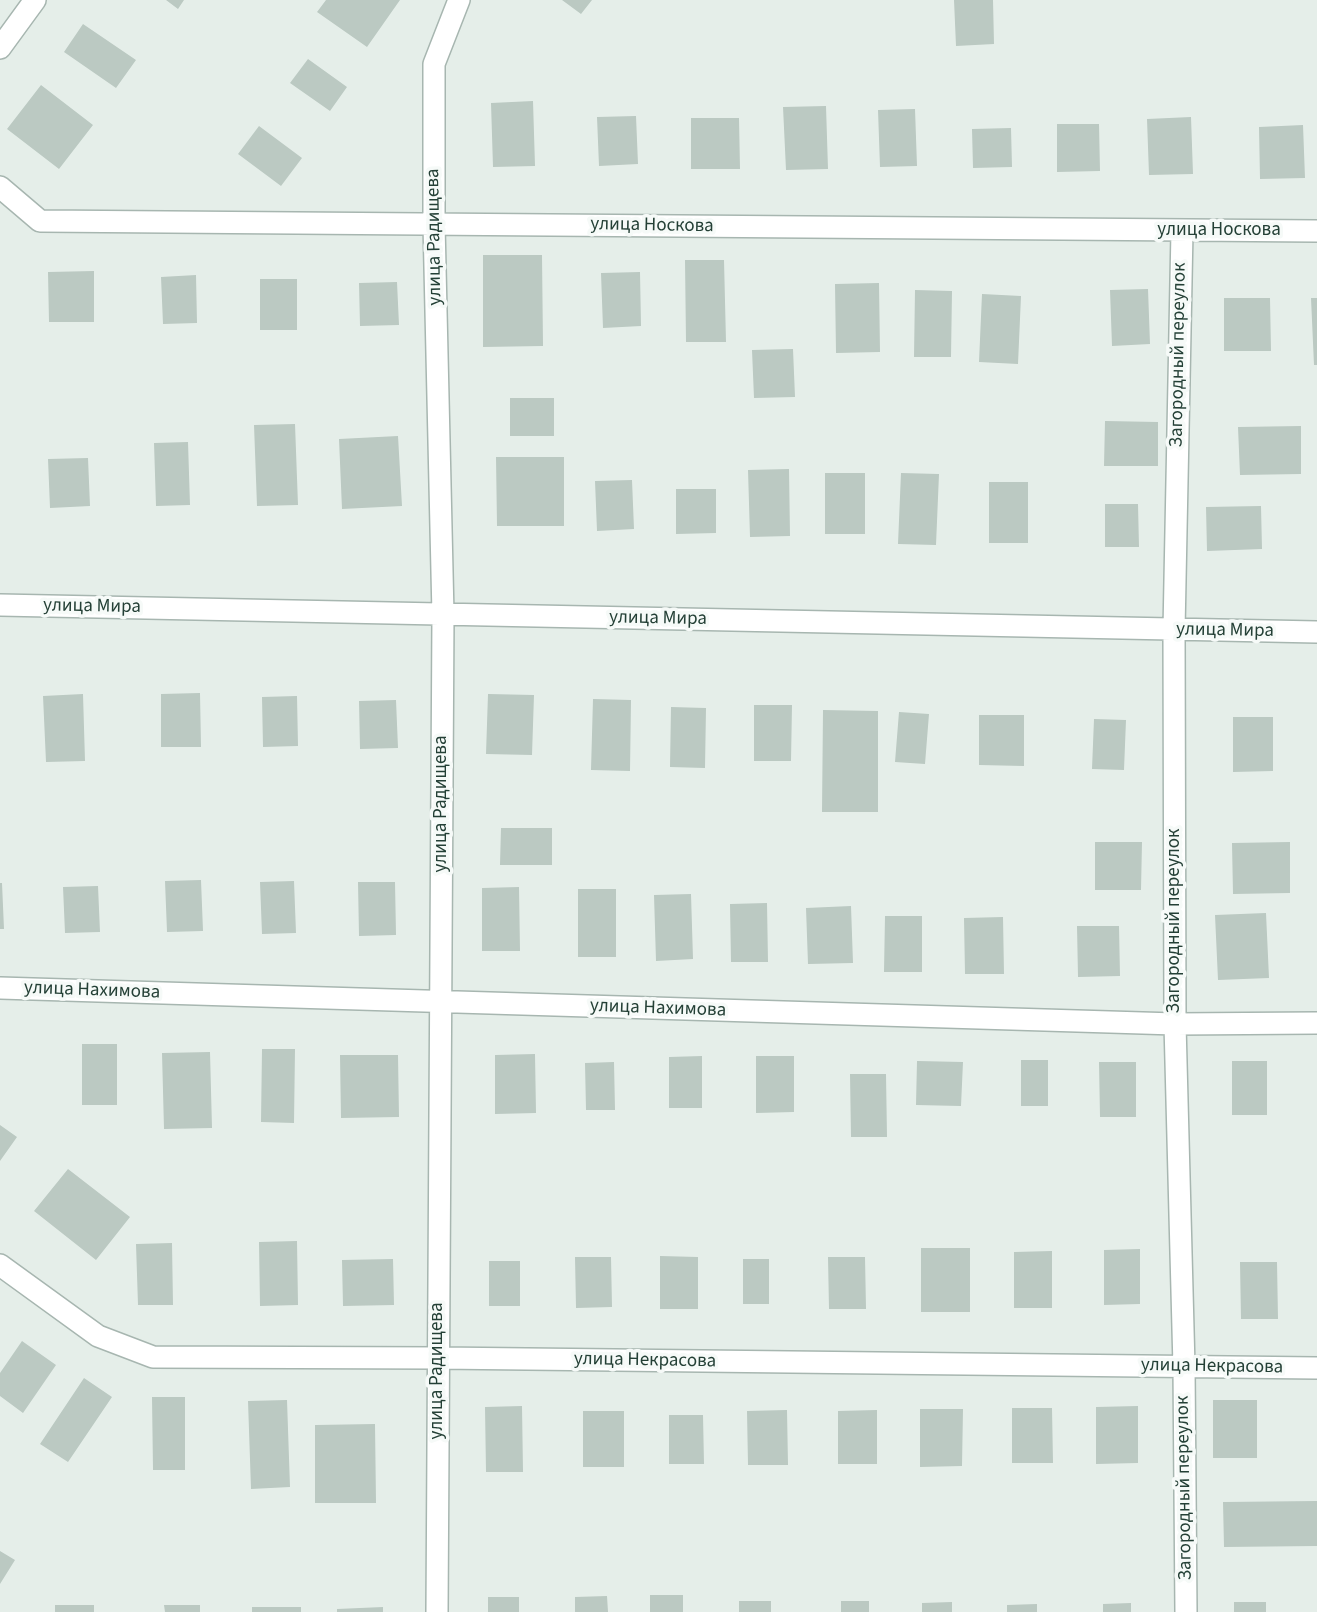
<!DOCTYPE html>
<html>
<head>
<meta charset="utf-8">
<style>
	body { margin:0 }
	canvas { display:block; background:#e5eee9 }
</style>
</head>
<body>
<canvas width="1317" height="1612"></canvas>
<script>
const ctx = document.querySelector('canvas').getContext('2d');
ctx.lineJoin = 'round';
function fill(path, color) {
  ctx.fillStyle = color;
  ctx.fill(path, 'evenodd');
}
function toPath(rows) {
  const path = new Path2D();
  for (const r of rows) {
    path.moveTo(r[0], r[1]);
    for (let i = 2; i < r.length; i += 2) path.lineTo(r[i], r[i + 1]);
  }
  return path;
}
function strokePath(path, color, width, dash) {
  ctx.strokeStyle = color;
  ctx.lineWidth = width;
  ctx.lineCap = dash ? 'butt' : 'round';
  ctx.setLineDash(dash || []);
  ctx.stroke(path);
}
function write(font, color, halo, rows, align = 'center') {
  ctx.font = font + ' "Source Sans 3",sans-serif';
  ctx.lineWidth = 7;
  ctx.setLineDash([]);
  ctx.textBaseline = 'middle';
  ctx.strokeStyle = halo;
  ctx.fillStyle = color;
  for (const [text, x, y, turn = 0] of rows) {
    ctx.save();
    ctx.translate(x, y);
    ctx.rotate((+turn || 0) * Math.PI / 180);
    ctx.textAlign = isNaN(turn) ? turn : align;
    if (halo) ctx.strokeText(text, 0, 0);
    ctx.fillText(text, 0, 0);
    ctx.restore();
  }
}
fill(toPath([
	[166,0,184,0,178,9],
	[326,0,400,0,367,47,317,12],
	[562,0,592,0,581,14],
	[954,0,993,0,994,44,956,46],
	[83,24,136,60,116,88,64,52],
	[308,59,347,87,330,111,290,83],
	[41,85,93,125,59,169,7,129],
	[533,101,535,166,493,167,491,103],
	[826,106,828,169,786,170,783,107],
	[915,109,917,166,880,167,878,110],
	[636,116,638,164,599,166,597,117],
	[1191,117,1193,174,1149,175,1147,119],
	[691,118,739,118,740,169,691,169],
	[1057,124,1099,124,1100,171,1057,172],
	[1303,125,1305,178,1260,179,1259,127],
	[259,126,302,158,281,186,238,154],
	[1011,128,1012,167,973,168,972,129],
	[483,255,542,255,543,346,483,347],
	[685,260,724,260,726,342,686,342],
	[94,271,94,322,49,322,48,272],
	[640,272,641,326,603,328,601,273],
	[196,275,197,323,163,324,161,277],
	[260,279,297,279,297,330,260,330],
	[397,282,399,325,360,326,359,283],
	[879,283,880,352,836,353,835,284],
	[1148,289,1150,344,1112,346,1110,290],
	[915,290,952,291,951,357,914,357],
	[982,294,1021,296,1018,364,979,362],
	[1224,298,1270,298,1271,351,1224,351],
	[1311,298,1317,298,1317,365,1314,365],
	[793,349,795,397,754,398,752,350],
	[510,398,554,398,554,436,510,436],
	[1105,421,1158,422,1158,466,1104,466],
	[295,424,298,505,257,506,254,425],
	[1301,426,1301,474,1240,475,1238,427],
	[398,436,402,506,342,509,339,439],
	[188,442,190,505,156,506,154,443],
	[496,457,564,457,564,526,497,526],
	[88,458,90,506,50,508,48,459],
	[789,469,790,536,750,537,748,470],
	[825,473,865,473,865,534,825,534],
	[901,473,939,474,936,545,898,544],
	[632,480,634,529,597,531,595,481],
	[989,482,1028,482,1028,543,989,543],
	[676,489,716,489,716,533,676,534],
	[1105,504,1138,504,1139,547,1105,547],
	[1261,506,1262,549,1207,551,1206,507],
	[200,693,201,747,161,747,161,694],
	[83,694,85,761,46,762,43,696],
	[488,694,534,695,532,755,486,754],
	[297,696,298,746,263,747,262,697],
	[593,699,631,700,630,771,591,770],
	[396,700,398,748,360,749,359,701],
	[754,705,792,705,791,761,754,761],
	[671,707,706,708,705,768,670,767],
	[823,710,878,711,878,812,822,812],
	[899,712,929,714,925,764,895,762],
	[979,715,1024,715,1024,766,979,765],
	[1233,717,1273,717,1273,771,1233,772],
	[1094,719,1126,720,1124,770,1092,769],
	[501,828,552,828,552,865,500,865],
	[1095,842,1142,842,1141,890,1095,890],
	[1290,842,1290,893,1233,894,1232,843],
	[201,880,203,931,167,932,165,881],
	[294,881,296,933,262,934,260,882],
	[358,882,395,882,396,935,359,936],
	[0,883,2,883,4,929,0,929],
	[98,886,100,932,65,933,63,887],
	[519,887,520,951,482,951,482,888],
	[578,889,616,889,616,957,578,957],
	[691,894,693,959,656,961,654,895],
	[767,903,768,962,731,962,730,904],
	[851,906,853,963,808,964,806,908],
	[1266,913,1269,978,1218,980,1215,915],
	[885,916,922,916,922,972,884,972],
	[1003,917,1004,974,965,974,964,918],
	[1077,926,1119,926,1120,976,1078,977],
	[82,1044,117,1044,117,1105,82,1105],
	[262,1049,295,1049,294,1123,261,1122],
	[210,1052,212,1128,164,1129,162,1053],
	[535,1054,536,1113,495,1114,495,1055],
	[340,1055,398,1055,399,1117,341,1118],
	[702,1056,702,1108,669,1108,669,1057],
	[756,1056,794,1056,794,1112,756,1113],
	[1021,1060,1048,1060,1048,1106,1021,1106],
	[917,1061,963,1062,961,1106,916,1105],
	[1232,1061,1267,1061,1267,1115,1232,1115],
	[614,1062,615,1110,586,1110,585,1063],
	[1099,1062,1136,1062,1136,1117,1100,1117],
	[850,1074,886,1074,887,1137,851,1137],
	[0,1125,17,1137,0,1161],
	[68,1169,130,1217,96,1260,34,1211],
	[297,1241,298,1305,260,1306,259,1242],
	[172,1243,173,1305,138,1305,136,1244],
	[921,1248,970,1248,970,1312,921,1312],
	[1140,1249,1140,1304,1104,1305,1104,1250],
	[1052,1251,1052,1308,1014,1308,1014,1252],
	[660,1256,698,1257,698,1309,660,1309],
	[575,1257,611,1257,612,1307,576,1308],
	[828,1257,865,1257,866,1309,829,1309],
	[393,1259,394,1305,343,1306,342,1260],
	[743,1259,769,1259,769,1304,743,1304],
	[489,1261,520,1261,520,1306,489,1306],
	[1240,1262,1277,1262,1278,1319,1241,1319],
	[22,1341,56,1365,23,1413,0,1396,0,1373],
	[84,1378,112,1397,68,1462,40,1444],
	[152,1397,185,1397,185,1470,153,1470],
	[287,1400,290,1487,251,1489,248,1401],
	[1213,1400,1257,1400,1257,1458,1213,1458],
	[522,1406,523,1472,486,1472,485,1407],
	[1138,1406,1138,1463,1096,1464,1096,1407],
	[1012,1408,1052,1408,1053,1463,1012,1463],
	[920,1409,963,1409,962,1466,920,1467],
	[787,1410,788,1465,748,1465,747,1411],
	[877,1410,877,1464,838,1464,838,1411],
	[583,1411,624,1411,624,1467,583,1467],
	[669,1415,703,1415,704,1464,669,1464],
	[375,1424,376,1503,315,1503,315,1425],
	[1317,1501,1317,1546,1224,1547,1223,1502],
	[0,1551,15,1560,0,1584],
	[650,1595,683,1595,683,1612,650,1612],
	[607,1596,608,1612,575,1612,575,1597],
	[488,1597,519,1597,519,1612,488,1612],
	[739,1601,771,1601,771,1612,739,1612],
	[841,1601,869,1601,869,1612,841,1612],
	[952,1602,952,1612,922,1612,922,1603],
	[1234,1602,1266,1602,1266,1612,1234,1612],
	[1131,1603,1131,1612,1103,1612,1103,1604],
	[1037,1604,1037,1612,1007,1612,1007,1605],
	[55,1605,94,1605,94,1612,55,1612],
	[164,1605,200,1605,200,1612,165,1612],
	[252,1607,301,1607,301,1612,252,1612],
	[383,1607,383,1612,337,1612,337,1609]
]), '#bbc9c2');
const minor = toPath([
	[0,48,35,0],
	[0,187,40,221,1317,231],
	[1182,231,1174,630,1175,1024,1184,1367,1186,1612],
	[0,605,1317,632],
	[0,988,1175,1024,1317,1023],
	[0,1265,98,1336,153,1357,439,1358,1317,1368],
	[437,1612,443,615,434,224,434,64,459,0]
]);
strokePath(minor, '#a7b6b0', 24);
strokePath(minor, '#fff', 21);
write('19px', '#244036', '#f6faf8', [
	["улица Носкова",652,226,1],
	["улица Носкова",1219,231],
	["улица Радищева",435,237,-91],
	["Загородный переулок",1179,355,-89],
	["улица Мира",92,607,1],
	["улица Мира",658,619,1],
	["улица Мира",1225,631,1],
	["улица Радищева",442,804,-90],
	["Загородный переулок",1175,921,-90],
	["улица Нахимова",92,991,2],
	["улица Нахимова",658,1009,2],
	["улица Некрасова",645,1361,1],
	["улица Некрасова",1212,1367,1],
	["улица Радищева",438,1371,-90],
	["Загородный переулок",1185,1488,-91]
]);
</script>
</body>
</html>
